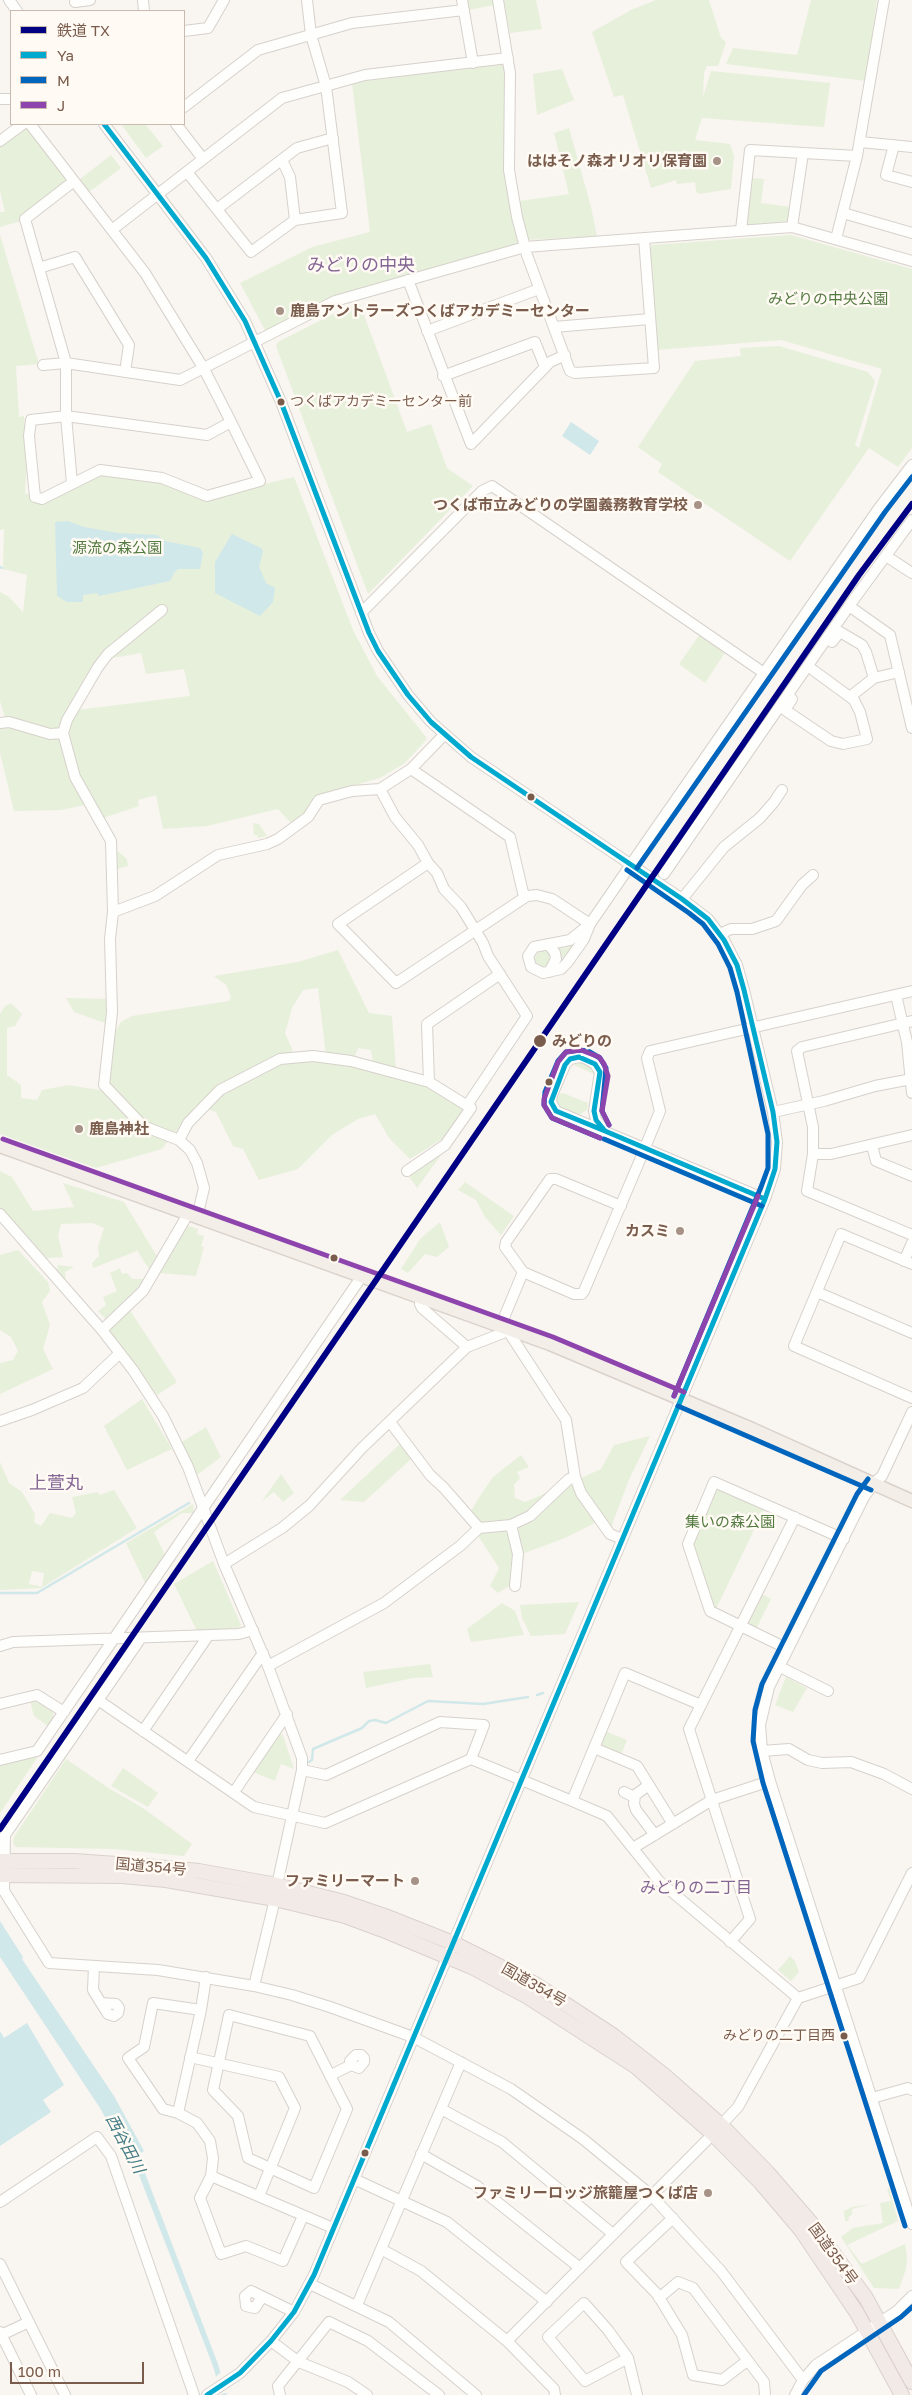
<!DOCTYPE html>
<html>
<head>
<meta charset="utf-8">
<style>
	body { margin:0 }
	#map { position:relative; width:912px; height:2395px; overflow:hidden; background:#f9f5f0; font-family:"Golos Text","Noto Sans JP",sans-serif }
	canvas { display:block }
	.legend { position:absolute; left:10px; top:10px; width:175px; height:115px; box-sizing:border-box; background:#fffaf3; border:1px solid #cabbb1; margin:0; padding:6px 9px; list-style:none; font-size:15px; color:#7a5c4d }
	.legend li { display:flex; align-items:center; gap:10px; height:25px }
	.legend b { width:25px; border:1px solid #cabbb1 }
	.scale { position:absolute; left:10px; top:2362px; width:134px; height:22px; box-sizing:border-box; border:2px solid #7a5c4d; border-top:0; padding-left:6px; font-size:15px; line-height:18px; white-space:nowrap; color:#7a5c4d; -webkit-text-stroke:4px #fffaf3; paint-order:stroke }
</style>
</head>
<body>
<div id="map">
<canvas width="912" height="2395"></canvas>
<ul class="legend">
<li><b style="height:6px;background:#000084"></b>鉄道 TX</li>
<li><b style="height:6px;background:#00a9ce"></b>Ya</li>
<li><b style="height:6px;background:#0065bd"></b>M</li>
<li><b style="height:6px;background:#8e44ad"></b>J</li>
</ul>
<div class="scale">100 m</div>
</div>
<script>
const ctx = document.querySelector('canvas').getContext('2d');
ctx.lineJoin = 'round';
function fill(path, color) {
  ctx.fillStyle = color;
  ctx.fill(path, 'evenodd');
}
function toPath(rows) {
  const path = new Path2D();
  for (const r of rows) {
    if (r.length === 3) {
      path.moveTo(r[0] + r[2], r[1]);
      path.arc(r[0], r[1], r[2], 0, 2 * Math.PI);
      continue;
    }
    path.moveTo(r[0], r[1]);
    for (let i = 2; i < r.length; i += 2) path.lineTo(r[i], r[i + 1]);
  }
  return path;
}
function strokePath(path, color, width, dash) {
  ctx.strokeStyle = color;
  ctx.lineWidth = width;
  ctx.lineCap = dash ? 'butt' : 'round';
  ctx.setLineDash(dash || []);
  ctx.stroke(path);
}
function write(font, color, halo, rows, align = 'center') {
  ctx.font = font + ' "Golos Text","Noto Sans JP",sans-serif';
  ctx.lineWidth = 5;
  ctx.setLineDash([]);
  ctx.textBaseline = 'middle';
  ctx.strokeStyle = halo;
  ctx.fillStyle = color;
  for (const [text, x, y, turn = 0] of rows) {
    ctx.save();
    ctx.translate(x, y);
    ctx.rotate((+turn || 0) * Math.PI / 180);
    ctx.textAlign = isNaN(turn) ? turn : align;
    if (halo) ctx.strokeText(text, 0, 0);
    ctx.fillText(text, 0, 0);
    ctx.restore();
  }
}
fill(toPath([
	[467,0,493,0,494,5,469,10],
	[504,0,536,0,542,29,510,33],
	[656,0,709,0,721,38,726,42,718,66,707,66,704,73,703,97,711,71,830,83,824,127,702,118,695,140,730,144,734,156,731,189,699,194,696,191,695,182,677,184,676,180,651,188,623,95,614,97,592,32,631,10],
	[811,0,877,0,866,81,726,64,733,48,797,55],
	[501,63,505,66,506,177,519,241,517,245,337,296,269,332,265,330,240,283,312,247,370,232,352,83],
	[562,69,574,100,537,115,533,74],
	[121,124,145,124,163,146,146,158],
	[24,127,29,128,67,178,66,182,20,217,21,221,0,227,0,212,5,212,0,191,0,145],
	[569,128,591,207,597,236,527,240,520,201,569,194,554,133],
	[111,155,121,168,89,192,79,180],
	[751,178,764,179,761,203,791,207,789,221,748,225,745,222],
	[0,235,39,364,16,366,19,417,24,416,27,458,25,493,30,495,33,503,44,503,101,473,160,481,207,501,260,485,294,477,353,630,377,676,426,737,426,740,405,763,380,778,316,796,304,814,292,824,278,809,207,826,163,829,156,795,138,800,139,806,103,818,94,803,61,810,14,811,0,753,0,726,7,725,0,701,0,592,9,597,23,612,27,575,3,569,4,529,0,530],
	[141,653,146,674,184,669,190,696,77,710,107,659],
	[791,235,912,269,912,448,898,467,869,448,790,561,658,472,662,464,638,447,695,361,741,356,740,348,779,346,868,372,875,381,855,445,859,448,882,369,781,340,657,350,650,249,652,245],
	[360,304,407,432,431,424,447,468,473,486,368,594,276,346,278,342,341,310],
	[700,634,726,651,705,683,679,664],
	[253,823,259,824,267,836,258,838,257,835,254,835],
	[114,848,127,859,128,866,114,870],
	[577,941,569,957,559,964,557,949,568,947],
	[338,950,369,1013,392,1016,396,1068,373,1062,371,1050,358,1048,354,1059,326,1056,318,988,303,990,292,1008,285,1033,292,1049,293,1060,340,1061,429,1086,463,1105,464,1113,442,1139,410,1159,389,1138,375,1114,358,1119,332,1135,298,1169,259,1180,243,1149,233,1146,216,1112,196,1106,162,1149,96,1168,0,1134,0,1014,5,1006,11,1003,22,1014,15,1026,7,1028,7,1075,21,1085,21,1098,37,1100,42,1090,69,1085,104,1091,116,1030,121,1022,132,1016,229,1001,231,997,226,985,214,976,298,962],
	[543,959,8],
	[66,998,107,999,105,1023,74,1012],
	[578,1061,593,1067,596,1073,594,1074,572,1064],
	[563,1093,588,1103,587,1110,579,1115,560,1107,556,1100,559,1094],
	[444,1151,417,1188,408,1175],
	[0,1171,12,1177,33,1211,74,1207,63,1183,124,1202,158,1258,149,1269,135,1247,137,1251,93,1268,92,1263,99,1256,98,1247,104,1228,92,1223,61,1224,58,1236,63,1257,47,1258,0,1207],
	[465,1182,514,1216,501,1235,485,1217,476,1200,458,1190],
	[440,1222,449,1247,437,1257,425,1254,408,1273,401,1269,420,1239],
	[186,1225,198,1229,197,1234,204,1236,201,1246,204,1247,196,1276,160,1273],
	[18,1250,48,1282,50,1291,42,1302,50,1325,43,1349,53,1369,0,1394,0,1363,13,1360,18,1351,11,1337,0,1330,0,1255],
	[58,1265,74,1267,65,1272,66,1280,57,1270],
	[120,1268,122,1274,127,1273,132,1279,146,1279,108,1321,98,1311,106,1305,103,1297,117,1291,110,1273],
	[129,1309,177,1382,157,1395,109,1331],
	[142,1399,172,1449,127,1470,104,1426],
	[206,1427,221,1457,197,1475,182,1442],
	[650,1436,628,1482,610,1530,582,1490,581,1478,601,1469,614,1445],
	[400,1444,411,1459,364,1502,340,1500],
	[521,1455,529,1467,517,1472,520,1478,514,1485,515,1498,525,1502,553,1490,529,1512,513,1520,479,1523,469,1514,480,1496,493,1477],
	[0,1462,9,1483,22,1492,35,1514,34,1522,41,1526,50,1513,72,1518,76,1513,72,1497,98,1492,100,1495,114,1490,137,1528,41,1588,0,1590],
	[32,1571,44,1573,42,1587,29,1584],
	[281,1474,294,1493,283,1502,274,1492,262,1501],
	[572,1482,597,1522,565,1538,522,1554,518,1527,543,1510],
	[719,1490,764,1509,716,1609,713,1607,693,1545,715,1492],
	[193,1504,194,1513,182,1513,154,1532,166,1557,146,1585,126,1543],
	[507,1530,514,1558,511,1585,498,1593,490,1586,499,1568,477,1534,481,1531],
	[213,1561,241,1625,238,1628,197,1631,174,1584],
	[760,1593,771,1599,756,1629,748,1625,747,1620],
	[579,1602,565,1634,531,1636,522,1618,520,1605],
	[502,1603,515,1611,524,1635,471,1642,467,1629],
	[430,1664,433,1677,413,1678,366,1688,363,1672],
	[786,1677,807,1688,793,1712,775,1705],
	[38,1700,52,1710,54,1718,48,1726,34,1716,30,1701],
	[605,1731,627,1740,621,1755,602,1747,600,1743],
	[278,1733,283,1735,294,1769,281,1764,275,1781,253,1772],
	[39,1755,0,1813,0,1765],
	[66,1759,110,1789,143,1808,192,1844,184,1856,113,1849,16,1847,13,1844,14,1837],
	[123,1768,158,1793,148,1807,111,1786],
	[790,1956,795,1961,799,1972,791,1981,778,1970],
	[889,2188,898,2221,847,2245,862,2264,905,2244,907,2257,906,2269,899,2289,874,2288,841,2237,853,2228,883,2223,880,2203,891,2201,887,2189],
	[872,2204,852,2209,852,2214,849,2217,848,2221,845,2221,844,2211,852,2207]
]), '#e7f0db');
fill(toPath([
	[571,422,599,441,590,455,562,436],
	[68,521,84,527,118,533,157,535,165,541,200,548,203,553,200,569,178,569,174,573,170,581,99,596,97,593,83,595,83,602,67,602,57,596,55,522],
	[232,534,261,548,263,551,259,567,266,583,275,588,273,602,260,616,215,593,215,562],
	[0,1921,23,1957,22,1959,114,2096,144,2151,138,2155,218,2364,227,2395,221,2395,213,2366,132,2157,127,2158,111,2128,107,2130,109,2125,100,2108,0,1957],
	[27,2023,64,2085,43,2100,51,2112,0,2146,0,2031,4,2038]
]), '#d0e8ea');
fill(toPath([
	[223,2371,229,2392,219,2395,214,2378]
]), '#f9f5f0');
strokePath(toPath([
	[0,567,2,568],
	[0,1593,37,1593,189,1503],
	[537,1695,543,1693],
	[309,1762,312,1760,313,1749,362,1728,369,1721,375,1720,386,1723,428,1701,483,1704,528,1697]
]), '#d0e8ea', 2.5);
const minor = toPath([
	[9,0,17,11],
	[143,0,144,11],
	[462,0,473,63],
	[498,0,510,73,509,170,517,217,527,255,570,371,575,373,654,368,644,238],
	[75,2,90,0],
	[184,31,208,28,224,0],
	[0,99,11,99],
	[184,107,258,50,352,23,464,10],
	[30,124,145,273,204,369,231,422,260,481,207,496,162,478,100,470,42,499,35,497,29,436,31,420,66,416,207,435,231,422],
	[104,124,206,258,245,321,281,402,369,633,378,651,408,695,431,722,471,757,682,899,708,919,724,940,737,965,744,990,773,1112,777,1142,775,1169,765,1199,314,2275,294,2312,271,2341,240,2373,207,2395],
	[176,124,203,159],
	[0,141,23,124],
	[860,142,912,147],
	[894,145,886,175,912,182],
	[282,160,290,177,295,220],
	[187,172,251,252,295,220,342,213,326,86,311,35,307,0],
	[217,209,297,148,333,138],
	[843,213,912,233],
	[792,227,803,153],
	[113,229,282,98,365,75,508,58],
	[741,230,750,150,857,156],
	[836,239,857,156,884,0],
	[39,268,75,257,129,345,125,372],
	[408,280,471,444,550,362,565,355],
	[554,327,650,319],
	[427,331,539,289],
	[43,365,66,363,180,380,335,301,525,247,792,227,912,261],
	[443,376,535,342,545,367],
	[72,483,66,416,66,363,25,219,74,181],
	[886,556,912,573],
	[849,606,890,635,912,728],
	[162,610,108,654,98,667,67,720,63,733,75,777,111,841,113,912,110,939,112,1012,104,1085,143,1126,179,1140,190,1150,197,1163,204,1188,197,1217],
	[361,613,482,491,492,486,764,673],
	[832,642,840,632,862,645,866,652,874,678],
	[851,696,874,678,899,672],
	[792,699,785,710,831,741,843,744,867,739,860,712,854,700,813,670],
	[0,723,9,722,50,734,63,733],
	[411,769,510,837,524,897],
	[380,789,395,817,418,845,428,863,437,873,444,889,461,907,483,943,488,956,527,1016,468,1104],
	[428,863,338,924,396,983,527,896,537,895,552,899,590,924],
	[664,874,849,606,912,520],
	[682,899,724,847,760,818,774,802,782,790],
	[113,912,155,896,218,855,267,844,278,839,308,817,319,800,352,791,380,789,411,769,444,735],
	[590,924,570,940,534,947,528,956,531,967,543,973,561,969,567,963,584,939,590,924,647,841,879,508,912,465],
	[720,934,731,929,752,929,776,921,802,885,813,875],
	[548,944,555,953,556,959,549,972],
	[896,995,907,1042,912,1093],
	[912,1021,802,1047,797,1051,813,1127,813,1154,807,1191,912,1235],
	[429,1082,427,1024,500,974],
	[773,1112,824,1101,875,1086,912,1079],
	[605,1132,596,1120,594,1111,600,1072,595,1064,585,1058,579,1057,570,1059,565,1065,552,1095,551,1102,556,1111,765,1199],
	[179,1140,188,1123,220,1090,280,1059,313,1056,351,1061,429,1082,471,1108,445,1145,407,1171],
	[872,1145,876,1161,912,1176],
	[813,1154,831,1154,912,1135],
	[621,1206,556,1179,550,1179,506,1242,505,1247,523,1272,574,1294,582,1294,584,1291,637,1167,660,1111,647,1058,650,1051,912,991],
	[0,1214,102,1330,133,1370,163,1416,188,1467,224,1564,268,1666,302,1758,302,1770,277,1885],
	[904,1261,912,1243],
	[912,1264,841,1234,794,1346,912,1398],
	[523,1272,503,1320,506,1328,566,1420,575,1477,581,1493,610,1534,622,1539],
	[817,1292,912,1333],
	[422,1298,420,1304,422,1308,467,1347],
	[102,1330,143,1291,188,1214],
	[912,1412,882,1476,874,1483,864,1497,769,1687,760,1725,762,1751,770,1781,912,2224],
	[0,1421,32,1410,83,1388,120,1353],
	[390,1422,430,1475,444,1488,479,1528],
	[511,1525,518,1554,515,1586],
	[224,1564,282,1528,309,1506,362,1448,467,1347,508,1331],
	[141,1638,5,1835,4,1891,49,1963,158,1970,254,1986,292,1995,330,2007,413,2037,511,2089,583,2139,651,2195,721,2271,803,2380],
	[0,1646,13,1642,239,1634,253,1630],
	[788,1649,710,1611,688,1544,714,1482,844,1539],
	[268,1666,384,1603,460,1546,479,1528,511,1525,530,1516,569,1479,575,1477],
	[780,1667,828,1691],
	[98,1700,254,1807,325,1823,471,1759,572,1801,607,1816,659,1881,798,1998,859,1978,912,1873],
	[0,1704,37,1695,64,1712],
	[143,1731,208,1636],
	[594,1748,637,1766,673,1824],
	[762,1751,789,1749,808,1760,822,1763,851,1762,884,1774,912,1789],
	[0,1760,37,1751,362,1276],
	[188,1761,263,1653],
	[302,1770,326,1775,440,1722,484,1725,471,1759],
	[649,1785,635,1795,634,1804,636,1810,655,1835],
	[234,1792,287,1714],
	[624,1792,634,1797],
	[572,1801,625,1673,701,1705],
	[633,1848,712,1800,770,1781],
	[730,1942,750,1919,689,1729,795,1517],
	[94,1966,93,1990,101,2003,108,2014,114,2016,118,2013,119,2008,116,2004,101,2003],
	[254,1986,275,1899],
	[201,2010,153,2003,144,2047,128,2058,163,2109,178,2113,197,2123,210,2141,213,2158,211,2176,200,2198,221,2254,246,2246,283,2261,303,2216],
	[229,2015,310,2036,347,2109,314,2188,248,2158,238,2116,213,2090,229,2015],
	[190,2057,279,2077,295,2108,259,2196],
	[461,2062,381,2249,421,2271,507,2341,554,2389,555,2395],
	[331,2075,351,2065,359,2068,364,2062,364,2058,361,2055,356,2055,350,2061,351,2065],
	[872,2098,908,2088,912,2090],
	[441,2109,502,2142,613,2234],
	[178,2113,201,2010,206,1977],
	[721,2125,738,2107,798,1998],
	[421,2154,477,2186,580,2268],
	[211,2176,333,2228],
	[354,2179,447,2222,547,2302],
	[0,2202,97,2137,111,2156,194,2395],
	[673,2218,626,2262,657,2294,682,2335,693,2375,722,2380,747,2361],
	[0,2264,65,2395],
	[310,2284,389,2322,476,2395],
	[262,2297,255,2308,246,2306,245,2296,251,2291,294,2312],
	[659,2298,678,2282,693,2288,764,2382,765,2395],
	[584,2303,608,2330,628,2358,585,2381,548,2337,584,2303],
	[357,2305,381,2249],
	[0,2332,31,2395],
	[1,2335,29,2322],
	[271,2341,299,2362,348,2382,367,2395],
	[507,2341,713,2134],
	[628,2358,637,2395],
	[280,2395,278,2386,329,2322,368,2341,439,2395],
	[795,2395,803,2380,816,2365,897,2311,912,2296]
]);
const major = toPath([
	[0,1146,550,1344,752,1429,912,1501]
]);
const highway = toPath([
	[0,1861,74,1861,145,1866,199,1871,277,1885,344,1902,385,1916,453,1943,535,1984,614,2036,664,2075,721,2125,768,2173,812,2224,866,2298,912,2382],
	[0,1875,122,1876,166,1880,275,1899,345,1916,388,1932,472,1967,528,1997,635,2066,713,2134,761,2183,801,2230,857,2313,902,2395]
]);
strokePath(minor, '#d7d1cb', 12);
strokePath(major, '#dad1cc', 15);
strokePath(highway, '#dad1cc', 16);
strokePath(minor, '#fefefd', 10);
strokePath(major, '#f3eee8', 12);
strokePath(highway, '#f2eae7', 14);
strokePath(toPath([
	[104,124,206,258,245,321,281,402,369,633,378,651,408,695,431,722,471,757,682,899,708,919,724,940,737,965,744,990,773,1112,777,1142,775,1169,765,1199,314,2275,294,2312,271,2341,240,2373,207,2395],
	[579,1057,595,1064,600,1072,594,1111,596,1120,605,1131,556,1111,551,1102,565,1065,570,1059,579,1057],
	[605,1131,765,1199]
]), '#00a9ce', 5);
strokePath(toPath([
	[637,868,885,512,912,477],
	[627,870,689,913,703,924,718,944,730,968,737,992,768,1134,768,1168,761,1187,674,1396],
	[600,1138,552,1118,544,1105,545,1092,558,1061,566,1052,579,1050,588,1051,600,1058,606,1068,602,1111,609,1125],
	[604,1139,762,1206],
	[678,1406,871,1490],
	[868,1479,857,1494,762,1684,755,1710,753,1741,763,1783,905,2226],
	[804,2395,821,2371,901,2317,912,2307]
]), '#0065bd', 5);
strokePath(toPath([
	[600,1138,552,1118,544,1105,544,1099,558,1062,566,1052,581,1050,599,1057,604,1064,608,1076,602,1111,609,1125],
	[3,1139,553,1337,684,1392],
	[674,1396,758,1196]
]), '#8e44ad', 5);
strokePath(toPath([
	[0,1829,859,575,912,504]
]), '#000084', 6);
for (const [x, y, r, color] of [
	[717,161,5,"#a69286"],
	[280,311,5,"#a69286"],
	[281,402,4.5,"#7a5c4d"],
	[698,505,5,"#a69286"],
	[531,797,4.5,"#7a5c4d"],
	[540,1041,7,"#7a5c4d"],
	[549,1082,4.5,"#7a5c4d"],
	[79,1129,5,"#a69286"],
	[680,1231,5,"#a69286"],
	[334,1258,4.5,"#7a5c4d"],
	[415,1881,5,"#a69286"],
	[844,2036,4.5,"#7a5c4d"],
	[365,2153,4.5,"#7a5c4d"],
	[708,2193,5,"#a69286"]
]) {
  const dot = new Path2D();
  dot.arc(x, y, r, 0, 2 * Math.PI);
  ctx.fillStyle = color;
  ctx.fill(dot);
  strokePath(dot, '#fffaf3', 2);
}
write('14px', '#7a5c4d', '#fffaf3', [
	["つくばアカデミーセンター前",290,402],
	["みどりの二丁目西",835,2036,"right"]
], 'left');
write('bold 15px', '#7a5c4d', '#fffaf3', [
	["ははそノ森オリオリ保育園",707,161],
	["鹿島アントラーズつくばアカデミーセンター",290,311,"left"],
	["つくば市立みどりの学園義務教育学校",688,505],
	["鹿島神社",89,1129,"left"],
	["カスミ",670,1231],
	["ファミリーマート",405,1881],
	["ファミリーロッジ旅籠屋つくば店",698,2193]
], 'right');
write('15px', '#537a41', '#fffaf3', [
	["みどりの中央公園",828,299],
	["源流の森公園",117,548],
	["集いの森公園",730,1522]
]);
write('bold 15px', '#7a5c4d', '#fffaf3', [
	["みどりの",552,1041]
], 'left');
write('15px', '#7a5c4d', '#fffaf3', [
	["国道354号",151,1867,5],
	["国道354号",534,1985,30],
	["国道354号",833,2254,54]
]);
write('16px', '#846695', '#fffaf3', [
	["みどりの二丁目",696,1888]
]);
write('italic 16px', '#437c86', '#fffaf3', [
	["西谷田川",125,2144,62]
]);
write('18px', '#846695', '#fffaf3', [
	["みどりの中央",361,265],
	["上萱丸",56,1483]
]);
</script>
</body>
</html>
